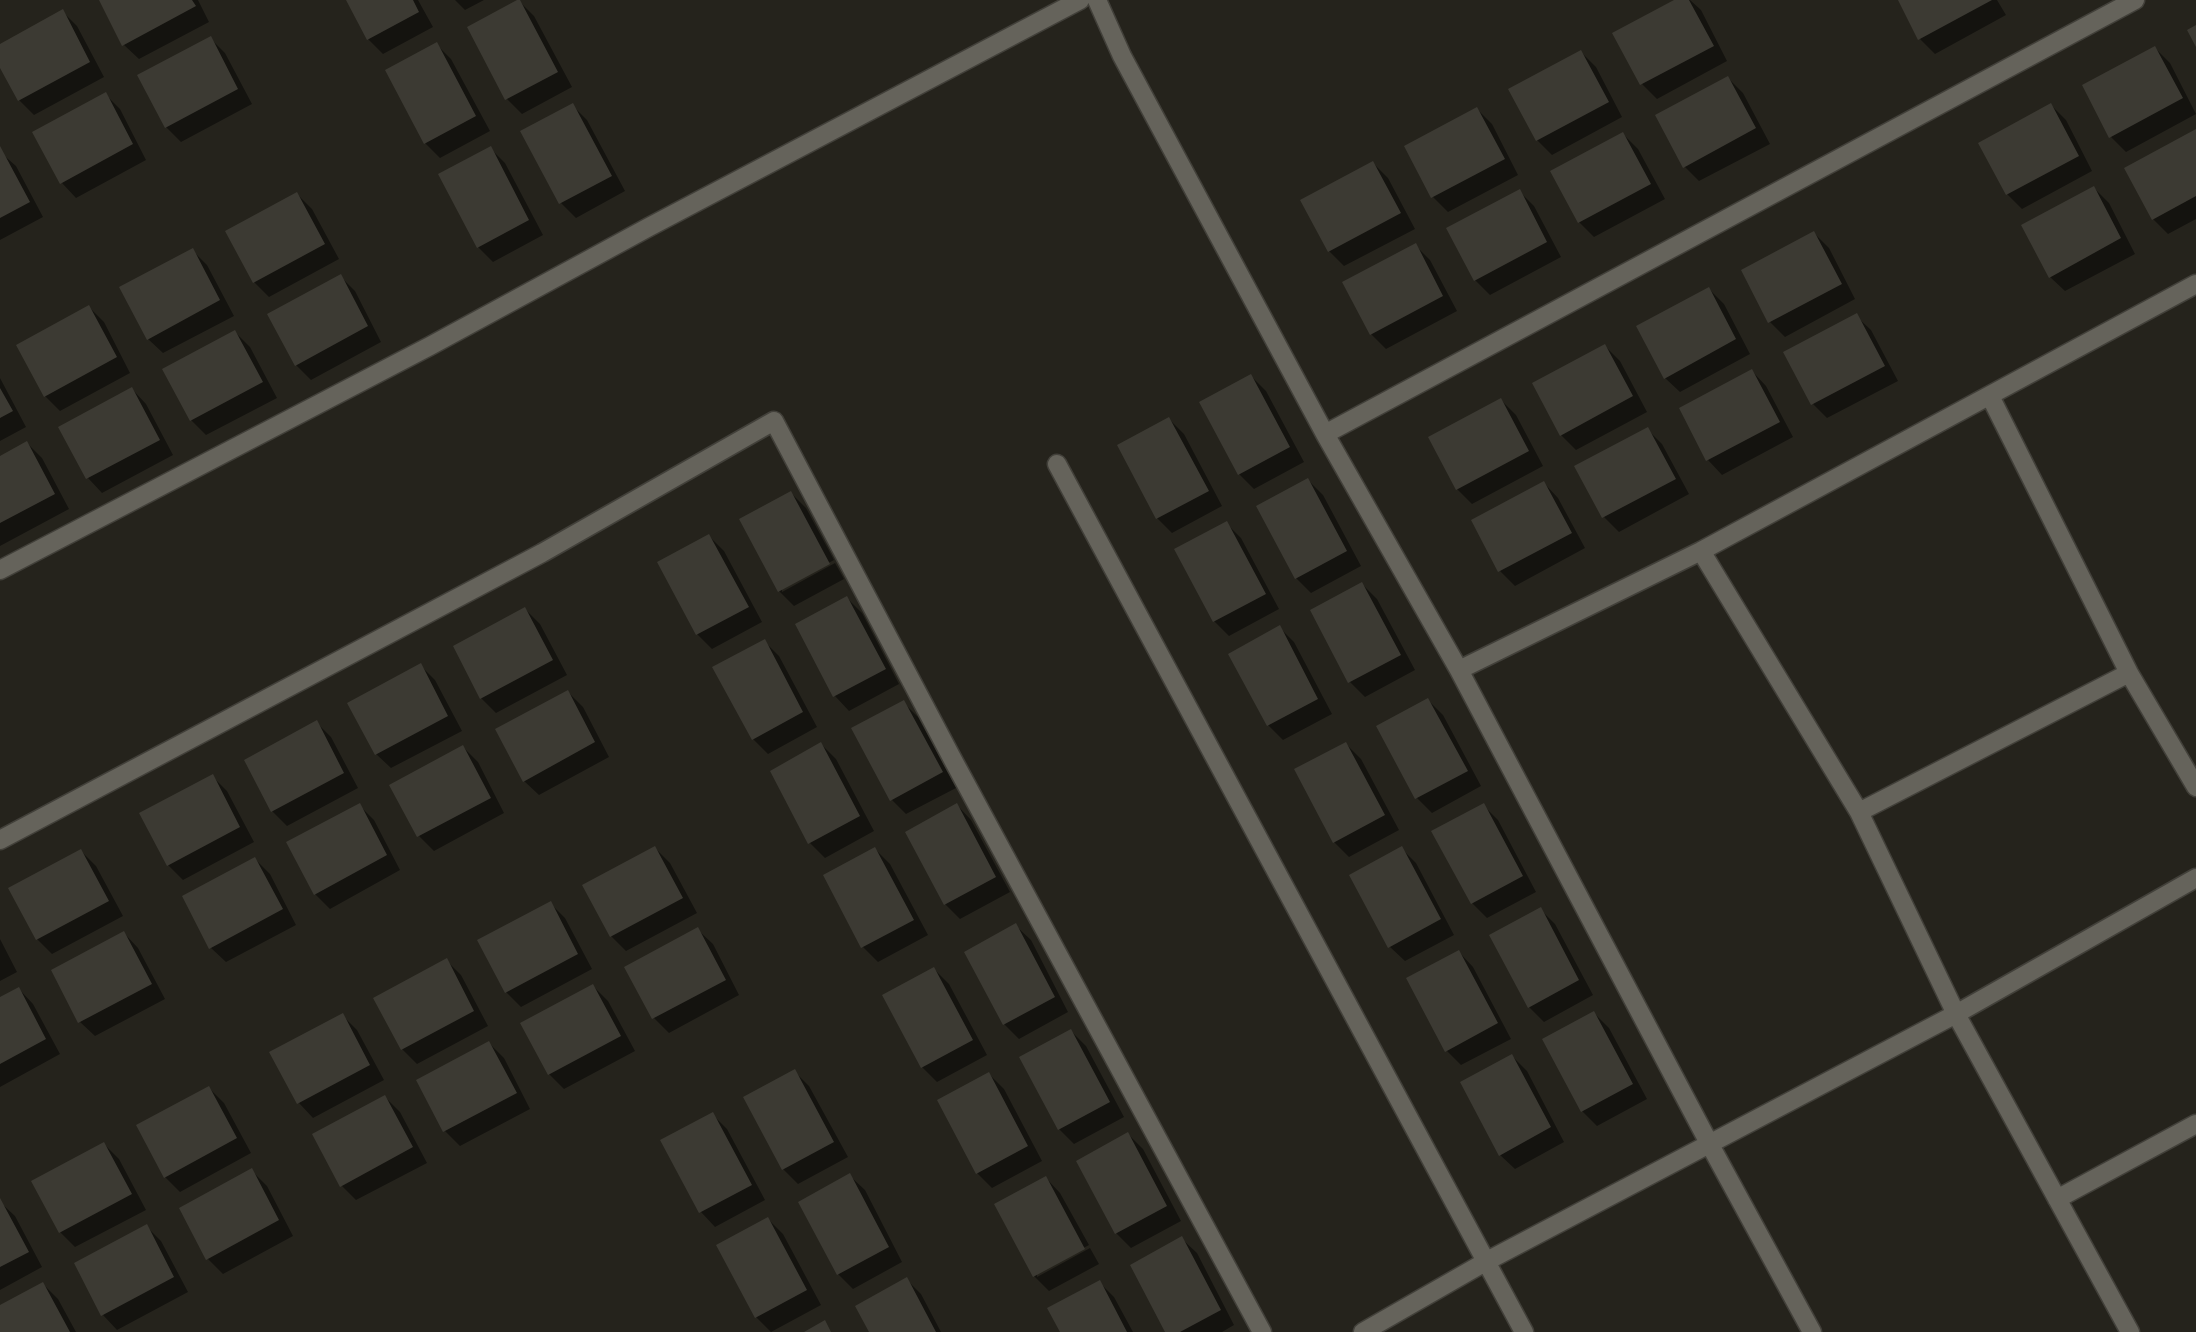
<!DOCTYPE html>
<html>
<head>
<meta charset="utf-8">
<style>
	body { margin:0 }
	canvas { display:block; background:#25231c }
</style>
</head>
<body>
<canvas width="2196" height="1332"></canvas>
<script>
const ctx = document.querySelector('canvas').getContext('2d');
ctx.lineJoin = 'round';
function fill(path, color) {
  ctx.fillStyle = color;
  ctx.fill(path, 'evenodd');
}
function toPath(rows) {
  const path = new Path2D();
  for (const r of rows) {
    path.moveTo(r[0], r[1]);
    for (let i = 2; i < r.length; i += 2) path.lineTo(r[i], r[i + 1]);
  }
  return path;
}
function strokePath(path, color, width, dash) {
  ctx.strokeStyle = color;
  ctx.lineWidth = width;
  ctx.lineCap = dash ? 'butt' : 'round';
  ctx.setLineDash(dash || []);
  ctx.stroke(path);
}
fill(toPath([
	[101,0,198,0,209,22,139,59,124,45],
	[348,0,418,0,433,27,383,54,368,39],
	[455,0,484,0,465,10],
	[1677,0,1690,0,1701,10,1727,61,1657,99,1642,84],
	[1900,0,1997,0,2006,15,1935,54,1920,39],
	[519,1,534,16,572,87,522,114,507,99,469,28],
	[62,11,77,26,104,77,34,115,19,100,0,65,0,46],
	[210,38,225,53,252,104,181,142,166,127],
	[436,44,451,59,490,131,440,158,425,143],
	[2155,48,2170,63,2196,114,2126,152,2111,137],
	[1581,52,1596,67,1622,117,1552,155,1537,140],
	[1728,78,1743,93,1770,144,1699,181,1684,166],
	[105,94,120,109,146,160,76,198,62,183],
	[572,105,587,120,625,191,576,218,561,203,523,132],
	[2051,105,2066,120,2092,171,2022,209,2007,194],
	[1477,109,1492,124,1518,175,1448,212,1433,197,1406,147],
	[2196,131,2196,219,2168,234,2153,219],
	[1623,134,1638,149,1665,199,1594,237,1579,222,1552,172],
	[490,148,505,163,543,235,493,262,478,247],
	[0,152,16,166,43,217,0,240],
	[1373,163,1388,178,1415,229,1344,266,1329,251],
	[2094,188,2109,203,2135,254,2065,291,2050,277],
	[1519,191,1534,206,1561,257,1490,295,1475,280],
	[297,194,312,209,339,259,269,297,254,282],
	[1814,233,1829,248,1855,299,1785,337,1770,322],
	[1415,245,1430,260,1457,311,1386,349,1371,334],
	[192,250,207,265,234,316,163,353,148,339],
	[340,276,355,291,381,342,311,380,296,365],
	[1709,289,1724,304,1750,354,1680,392,1665,378],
	[89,307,104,322,130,373,60,411,45,396],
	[1856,316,1871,330,1898,381,1827,418,1813,404],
	[235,332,250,347,277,398,206,435,191,420],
	[1605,346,1620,361,1647,412,1576,450,1561,435],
	[1752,371,1766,386,1793,437,1722,475,1708,460],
	[1251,376,1266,391,1304,462,1254,489,1239,474,1202,403],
	[0,378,26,427,0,441],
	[132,389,146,404,173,455,102,493,88,478],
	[1501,400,1516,415,1543,466,1472,504,1457,489],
	[1169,419,1184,434,1222,506,1172,533,1157,518],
	[1647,429,1662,444,1689,494,1619,532,1604,517],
	[27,443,42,458,69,509,0,546,0,458],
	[1308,480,1323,495,1361,566,1311,593,1296,578],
	[1544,483,1558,498,1585,548,1515,586,1500,571],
	[791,493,806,508,834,560,782,588,782,592,835,563,844,579,794,606,779,591],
	[1226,523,1241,538,1279,609,1229,636,1214,621,1176,550],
	[709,536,724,551,762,622,712,649,697,634,659,563],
	[1362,584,1377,599,1415,670,1365,697,1350,682,1312,611],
	[847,598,862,613,899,684,849,711,835,696,797,624],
	[525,609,540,624,567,675,496,713,481,698],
	[1279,627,1294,642,1332,714,1283,740,1268,725,1230,654],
	[764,641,779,656,817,727,768,754,753,739],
	[420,665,435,680,462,731,391,768,376,754],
	[568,692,583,707,609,757,539,795,524,781],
	[1428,700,1443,715,1481,786,1432,813,1417,798,1379,727],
	[903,702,918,717,956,788,906,814,892,800],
	[316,722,331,737,358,788,287,826,272,811],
	[821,744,836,759,874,831,825,858,810,843,772,771],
	[1346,744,1361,759,1399,830,1349,857,1334,842],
	[463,747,478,762,504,813,434,851,419,836],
	[212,776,227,791,254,842,183,880,168,865],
	[359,805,374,820,400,870,330,909,315,894],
	[957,805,971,820,1010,892,960,919,945,904],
	[1483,805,1498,820,1536,892,1487,918,1472,903],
	[655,848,670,863,697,913,626,951,611,936],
	[875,849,890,864,928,935,878,962,863,947,825,875],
	[1402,849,1416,863,1454,935,1405,961,1390,947],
	[81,851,96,866,123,916,52,954,37,939],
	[255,859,270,874,296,925,226,962,211,948],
	[550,903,565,918,592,969,521,1007,506,992],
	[1540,909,1555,924,1593,995,1544,1022,1529,1007],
	[1016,926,1031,940,1068,1012,1019,1039,1004,1024,966,952],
	[698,930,713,944,739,995,669,1033,654,1018,627,968],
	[124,933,138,948,165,999,95,1036,80,1022],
	[0,939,17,972,0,981],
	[1459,952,1473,967,1511,1039,1461,1065,1447,1051],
	[446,960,461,975,488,1026,417,1064,402,1049],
	[934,969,949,984,987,1055,937,1082,922,1067],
	[593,986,608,1001,635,1051,564,1089,549,1074],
	[19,989,33,1004,60,1054,0,1087,0,999],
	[1594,1013,1609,1028,1647,1099,1597,1126,1582,1111],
	[342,1015,357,1030,384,1080,313,1118,299,1103],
	[1071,1031,1086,1046,1124,1117,1074,1144,1059,1129],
	[489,1043,504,1058,530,1109,460,1146,445,1131,418,1081],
	[1512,1056,1527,1071,1564,1142,1515,1169,1500,1155],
	[794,1071,809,1086,848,1157,798,1184,783,1169],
	[989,1074,1004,1089,1042,1161,992,1188,977,1173],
	[209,1088,224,1103,251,1153,180,1192,165,1177],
	[385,1097,400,1112,427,1163,356,1200,341,1185],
	[712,1114,727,1129,765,1200,715,1227,701,1212,663,1141],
	[1128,1134,1143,1149,1181,1221,1131,1248,1116,1233],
	[104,1144,119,1159,146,1210,75,1247,60,1232],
	[252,1171,267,1186,293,1236,223,1274,208,1259,181,1208],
	[850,1176,865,1190,902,1262,853,1289,838,1274,800,1202],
	[1046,1178,1060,1193,1089,1245,1037,1273,1037,1277,1090,1248,1099,1264,1049,1291,1034,1276],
	[0,1202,15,1216,42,1267,0,1290],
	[768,1219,783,1234,821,1305,771,1332,756,1317],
	[146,1226,161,1241,188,1292,117,1330,103,1315],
	[1182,1239,1197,1253,1234,1325,1222,1332,1167,1332],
	[907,1280,921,1294,941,1332,871,1332],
	[1099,1282,1114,1297,1133,1332,1062,1332],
	[43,1284,58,1299,76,1332,0,1332,0,1307]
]), '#0007');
fill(toPath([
	[99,0,192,0,196,6,122,46],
	[346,0,413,0,419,12,367,40],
	[517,0,520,0,558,72,505,100,467,27],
	[1674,0,1689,0,1714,46,1640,85,1612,33],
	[1898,0,1992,0,1918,40],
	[63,9,90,62,18,101,0,68,0,44],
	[2196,25,2196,47,2187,30],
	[211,36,238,89,165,128,137,75],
	[437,42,476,116,424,144,385,70],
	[2155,46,2183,98,2109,138,2082,85],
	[1581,50,1609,102,1536,141,1508,89],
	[1728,76,1756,128,1683,168,1655,115],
	[106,92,133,144,60,184,32,132],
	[573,103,612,176,559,204,520,131],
	[2051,103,2079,156,2006,195,1978,143],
	[1477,107,1505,159,1431,198,1404,146],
	[2196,129,2196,196,2152,220,2124,168],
	[1623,132,1651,184,1578,223,1550,171],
	[0,146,30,202,0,218],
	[491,146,529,220,477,248,438,174],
	[1373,161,1401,213,1328,252,1300,200],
	[2094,186,2121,238,2049,278,2021,225],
	[1520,189,1547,242,1474,281,1446,228],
	[297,192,325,244,253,283,225,231],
	[1814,231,1842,284,1768,323,1741,270],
	[1416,243,1443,296,1370,335,1342,282],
	[193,248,220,300,147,340,119,287],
	[341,274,368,326,295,366,267,314],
	[1709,287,1736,339,1664,379,1636,326],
	[89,305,117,357,44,397,16,345],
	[1857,313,1885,366,1811,405,1783,352],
	[235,330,263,382,190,421,162,369],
	[1605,344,1633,396,1560,436,1532,383],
	[1752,369,1780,422,1706,461,1679,408],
	[1251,374,1290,447,1238,475,1199,402],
	[132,387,160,440,86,479,58,427],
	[0,388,13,411,0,418],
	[1501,398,1529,451,1456,490,1428,437],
	[1169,417,1209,491,1156,519,1117,445],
	[1648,427,1676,479,1602,518,1574,466],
	[27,441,55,494,0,523,0,456],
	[1308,478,1347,551,1295,579,1256,506],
	[1544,481,1572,533,1498,572,1471,520],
	[791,491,830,564,778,592,739,519],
	[1227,521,1266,594,1213,622,1174,549],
	[709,534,749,607,696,635,657,562],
	[1362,582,1401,655,1348,683,1310,610],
	[847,596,886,669,833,697,795,624],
	[525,607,553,660,480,699,453,646],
	[1280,625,1318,699,1267,726,1228,654],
	[765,639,803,712,752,740,712,667],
	[421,663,448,716,375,755,347,703],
	[568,690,595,742,523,782,495,729],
	[1428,698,1468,771,1415,799,1376,726],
	[904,700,943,772,890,801,851,728],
	[317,720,344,773,271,812,244,760],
	[821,742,860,816,808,844,770,771],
	[1346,742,1385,815,1333,843,1294,769],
	[463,745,491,798,417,837,389,785],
	[213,774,240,827,167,866,139,813],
	[360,803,387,855,314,895,286,842],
	[957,803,996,877,944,905,905,832],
	[1484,803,1523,876,1471,904,1431,831],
	[655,846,683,898,610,937,582,885],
	[1402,846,1441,919,1388,948,1349,875],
	[875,847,914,920,861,948,823,875],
	[81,849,109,901,36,940,8,888],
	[255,857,283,909,209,949,182,896],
	[551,901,578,954,505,993,477,940],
	[1541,907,1579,980,1528,1008,1489,935],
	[1016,923,1055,997,1003,1025,964,952],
	[698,927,726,980,652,1019,624,967],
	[124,931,152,984,78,1023,51,970],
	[1459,950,1498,1023,1445,1052,1406,978],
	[447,958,474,1011,401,1050,373,998],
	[934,967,973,1040,921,1068,882,995],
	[593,984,621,1036,548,1075,520,1023],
	[19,987,46,1039,0,1064,0,997],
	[1594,1011,1633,1084,1581,1112,1542,1039],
	[343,1013,370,1065,297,1104,269,1052],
	[1071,1029,1110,1102,1058,1130,1019,1057],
	[489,1041,517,1093,443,1132,416,1080],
	[1512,1054,1551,1127,1499,1156,1460,1082],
	[795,1069,834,1142,782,1170,743,1097],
	[989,1072,1028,1146,976,1174,937,1100],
	[209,1086,237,1138,164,1178,136,1125],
	[385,1095,413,1147,340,1187,312,1134],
	[713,1112,752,1185,699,1213,660,1140],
	[1128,1132,1167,1206,1115,1234,1076,1161],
	[104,1142,132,1194,59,1233,31,1181],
	[252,1168,279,1220,206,1260,179,1208],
	[850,1173,889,1247,837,1275,798,1202],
	[1046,1176,1085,1249,1033,1277,994,1204],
	[0,1198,29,1252,0,1267],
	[768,1217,807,1290,755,1318,716,1245],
	[147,1224,174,1277,101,1316,74,1263],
	[1182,1236,1221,1310,1180,1332,1165,1332,1130,1265],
	[907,1277,936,1332,869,1332,855,1306],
	[1100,1280,1127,1332,1060,1332,1047,1308],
	[43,1282,70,1332,0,1332,0,1305],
	[825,1320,831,1332,804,1332]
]), '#3c3a33');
const street = toPath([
	[1097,0,1122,56,1325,434,1459,670,1709,1143,1812,1332],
	[1990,396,2129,673,2196,787],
	[1325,434,2135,0],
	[1057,464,1524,1332],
	[1701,551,1859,812,1956,1014,2130,1332],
	[0,570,430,346,649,227,1080,0],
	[1459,670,1701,551,2196,284],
	[1859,812,2129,673],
	[0,840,542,553,774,421,953,760,1262,1332],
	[2057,1199,2196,1124],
	[1363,1332,1487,1261,1956,1014,2196,878]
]);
strokePath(street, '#42403a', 21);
strokePath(street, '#65635b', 18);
</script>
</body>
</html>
